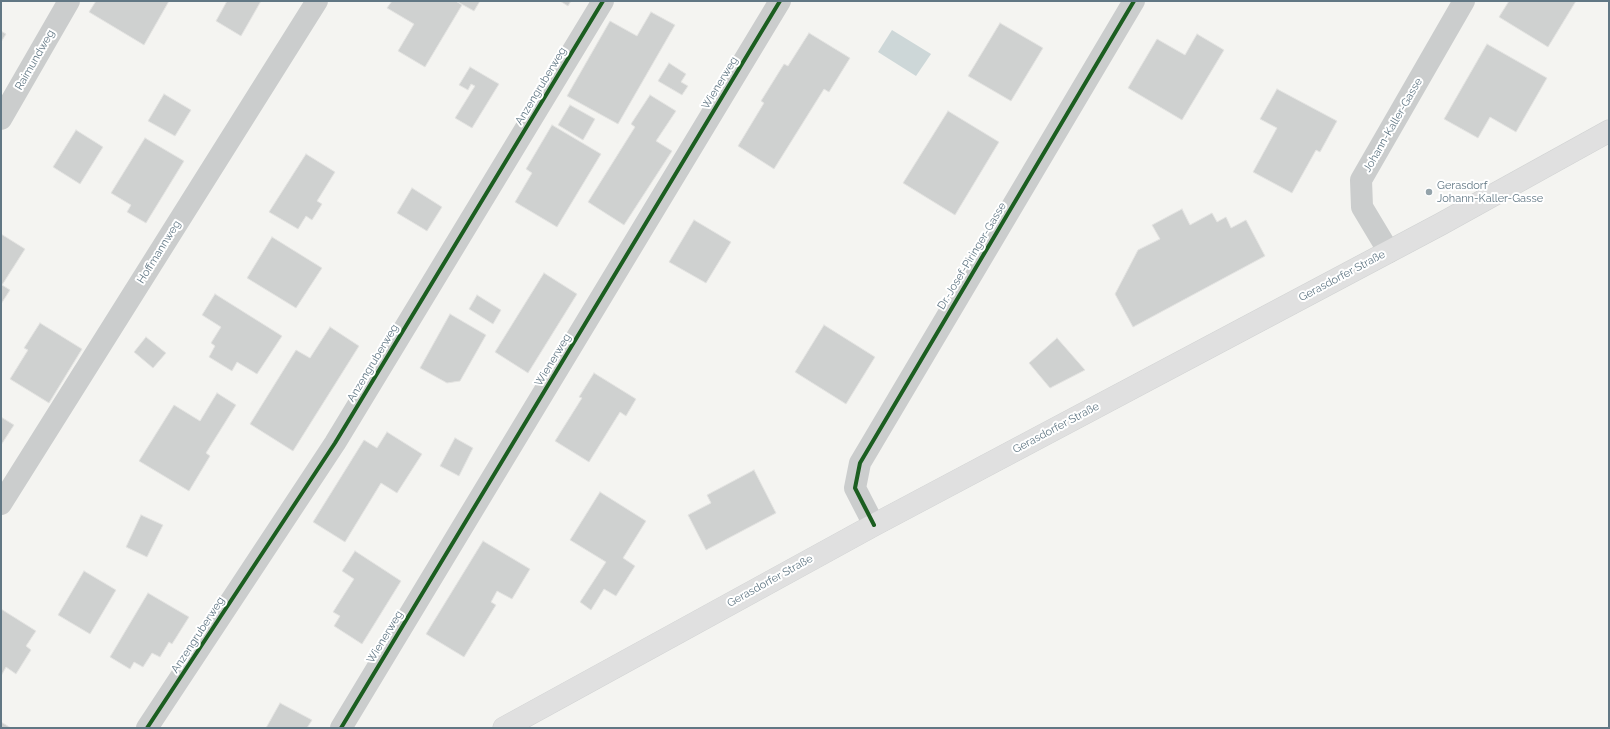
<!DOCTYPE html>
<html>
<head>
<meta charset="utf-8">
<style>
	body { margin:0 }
	#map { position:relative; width:1610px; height:729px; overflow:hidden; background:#f4f4f1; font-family:Raleway,sans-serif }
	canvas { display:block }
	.frame { position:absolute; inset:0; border:2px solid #617784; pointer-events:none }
</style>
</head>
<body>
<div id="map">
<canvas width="1610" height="729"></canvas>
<div class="frame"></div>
</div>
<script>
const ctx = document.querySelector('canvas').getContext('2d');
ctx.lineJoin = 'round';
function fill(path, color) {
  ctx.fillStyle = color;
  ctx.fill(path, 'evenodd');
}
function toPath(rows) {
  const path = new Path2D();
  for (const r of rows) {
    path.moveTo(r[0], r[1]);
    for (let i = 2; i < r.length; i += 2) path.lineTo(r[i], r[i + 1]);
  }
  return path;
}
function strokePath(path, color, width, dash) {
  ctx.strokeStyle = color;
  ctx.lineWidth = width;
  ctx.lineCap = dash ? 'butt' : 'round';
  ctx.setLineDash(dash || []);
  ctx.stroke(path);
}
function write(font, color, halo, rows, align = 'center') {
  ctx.font = font + ' Raleway,sans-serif';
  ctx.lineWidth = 4;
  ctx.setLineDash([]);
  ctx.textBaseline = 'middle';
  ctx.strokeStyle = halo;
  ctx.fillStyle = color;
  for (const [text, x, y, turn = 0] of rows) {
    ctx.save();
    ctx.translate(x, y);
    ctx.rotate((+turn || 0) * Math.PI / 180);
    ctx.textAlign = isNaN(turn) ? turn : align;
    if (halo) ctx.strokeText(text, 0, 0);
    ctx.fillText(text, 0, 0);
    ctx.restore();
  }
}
fill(toPath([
	[892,30,931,54,916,76,878,52]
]), '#cdd7d8');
const building = toPath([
	[96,1,169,1,144,45,89,12,96,1],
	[227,1,261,1,241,36,216,21,227,1],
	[392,1,456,1,462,5,425,67,398,51,414,24,387,8,392,1],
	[456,1,480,1,474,11,456,1],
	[560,1,571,1,568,6,560,1],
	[1509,1,1576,1,1548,47,1499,17,1509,1],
	[651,12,675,25,618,124,567,96,610,21,637,36,651,12],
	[1000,23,1043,48,1011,101,968,76,1000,23],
	[1,31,6,34,1,42,1,31],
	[809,33,850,58,829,92,824,89,774,169,738,146,764,103,761,101,784,64,788,66,809,33],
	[1197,34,1224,50,1182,120,1128,88,1157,39,1185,55,1197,34],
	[1487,44,1547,78,1516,132,1490,117,1478,138,1444,119,1487,44],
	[669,63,686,74,681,82,688,86,682,95,658,81,669,63],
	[470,67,499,84,472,128,455,118,475,86,471,84,468,90,459,85,470,67],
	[1277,89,1337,121,1320,152,1316,150,1292,193,1253,172,1277,128,1260,119,1277,89],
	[164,94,191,110,175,136,148,121,164,94],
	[650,95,676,111,656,141,672,151,624,225,588,202,635,127,631,124,650,95],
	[570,105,595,119,583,140,558,125,570,105],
	[948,111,999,142,955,215,903,183,948,111],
	[552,125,601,154,557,227,515,202,532,173,526,169,552,125],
	[76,130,103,147,80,184,53,167,76,130],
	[145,138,184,161,146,223,127,212,131,205,111,193,145,138],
	[306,154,335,172,317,201,322,204,312,220,306,216,298,229,269,212,306,154],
	[412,188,442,207,427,231,397,213,412,188],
	[1182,209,1190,225,1212,213,1217,222,1226,217,1231,228,1246,220,1265,256,1133,327,1115,294,1138,250,1160,239,1152,225,1182,209],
	[694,220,731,242,706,283,669,262,694,220],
	[1,234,25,249,2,285,10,290,1,304,1,234],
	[272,237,322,268,296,308,247,278,272,237],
	[544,273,577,294,528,373,495,352,544,273],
	[215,294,282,336,257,374,237,362,232,371,209,357,215,346,211,343,221,327,202,315,215,294],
	[477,295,501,310,493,324,469,309,477,295],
	[450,314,486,335,460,381,447,383,420,368,450,314],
	[40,323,82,349,49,403,10,379,28,350,24,348,40,323],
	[824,325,875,357,846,404,795,372,824,325],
	[330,327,359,346,293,451,250,424,296,350,310,358,330,327],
	[146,337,166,353,153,368,134,352,146,337],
	[1057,338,1085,370,1050,388,1029,363,1057,338],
	[594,373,636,399,626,416,620,412,589,462,555,441,582,398,579,397,594,373],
	[217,393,236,405,206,453,210,456,189,491,139,461,174,405,200,421,217,393],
	[1,417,14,425,1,445,1,417],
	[387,432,422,454,397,493,381,483,345,542,313,522,364,440,377,448,387,432],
	[455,438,473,448,459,476,440,466,455,438],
	[754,470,776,513,706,550,688,515,711,503,707,495,754,470],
	[600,492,646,521,623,558,635,566,616,596,604,589,591,610,580,602,606,562,570,540,600,492],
	[141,515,163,525,147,557,126,547,141,515],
	[483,541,530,569,512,599,497,591,491,602,496,605,464,657,426,634,483,541],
	[355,551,401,581,362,644,334,626,340,616,333,612,354,579,342,571,355,551],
	[84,571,116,590,90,634,58,615,84,571],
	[148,593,189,617,172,644,169,642,160,657,152,653,143,667,134,662,130,669,110,657,148,593],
	[1,609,36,631,26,646,31,650,16,674,6,667,1,676,1,609],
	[280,703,312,720,307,728,266,728,280,703],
	[1,722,11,728,1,728,1,722]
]);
fill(building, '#cfd1d0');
strokePath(building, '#e3e3e1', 1);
const secondary = toPath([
	[504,728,874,525,1441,224,1609,131]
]);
strokePath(secondary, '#cfd1d1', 23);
strokePath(toPath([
	[1,119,69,1],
	[1389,252,1362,207,1361,180,1464,1],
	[1,504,317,1],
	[874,525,855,488,860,463,1134,1],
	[147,728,335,443,603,1],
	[341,728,780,1]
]), '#cbcdcd', 22);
strokePath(secondary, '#e0e0e0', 22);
strokePath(toPath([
	[874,525,855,488,860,463,1134,1],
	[147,728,335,443,603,1],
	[341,728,780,1]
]), '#1b5e20', 4);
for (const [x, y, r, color] of [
	[1429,192,4,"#94a3aa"]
]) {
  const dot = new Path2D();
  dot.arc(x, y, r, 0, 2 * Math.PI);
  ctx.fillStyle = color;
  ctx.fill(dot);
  strokePath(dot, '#fff', 1.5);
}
write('11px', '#617784', '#fff', [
	["Raimundweg",35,60,-60],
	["Wienerweg",720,83,-59],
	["Anzengruberweg",541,86,-59],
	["Johann-Kaller-Gasse",1393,125,-60],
	["Hoffmannweg",159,252,-58],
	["Dr.-Josef-Piringer-Gasse",972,256,-59],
	["Gerasdorfer Straße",1342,276,-28],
	["Wienerweg",553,360,-59],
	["Anzengruberweg",373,363,-59],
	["Gerasdorfer Straße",1056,428,-28],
	["Gerasdorfer Straße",770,581,-29],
	["Anzengruberweg",198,635,-57],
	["Wienerweg",385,637,-59]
]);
write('11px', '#617784', '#fff', [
	["Gerasdorf",1437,186],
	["Johann-Kaller-Gasse",1437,199]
], 'left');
</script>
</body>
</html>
